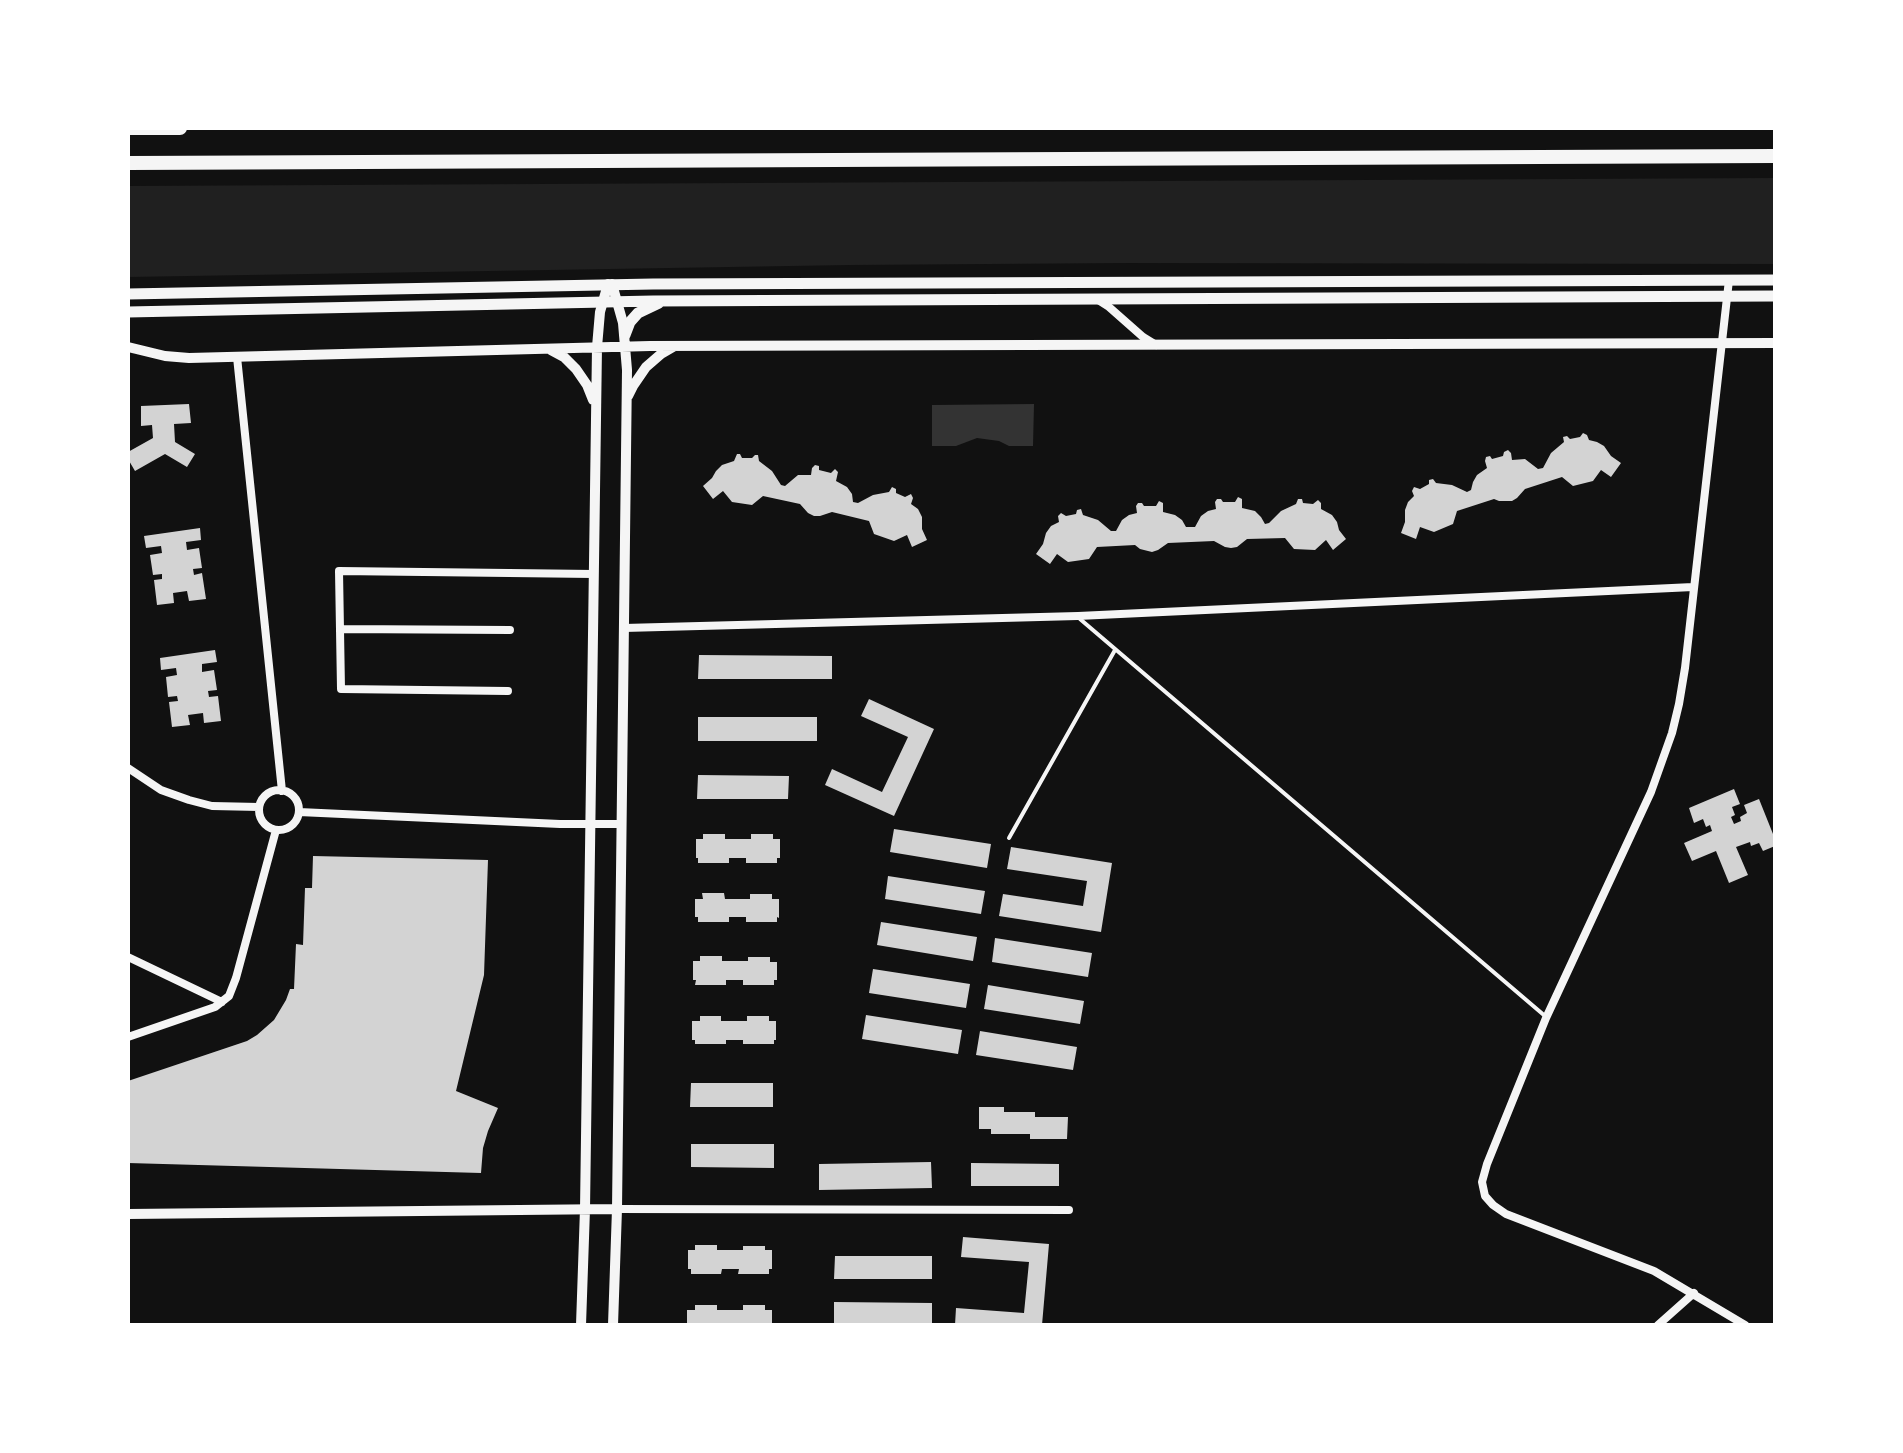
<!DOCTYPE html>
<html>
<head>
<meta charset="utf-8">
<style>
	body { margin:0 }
	#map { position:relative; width:1903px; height:1453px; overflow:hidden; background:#111; font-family:"Asap Condensed",sans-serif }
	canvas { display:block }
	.frame { position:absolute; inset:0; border:130px solid #fff; pointer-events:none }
</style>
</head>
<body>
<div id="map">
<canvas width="1903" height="1453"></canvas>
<div class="frame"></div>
</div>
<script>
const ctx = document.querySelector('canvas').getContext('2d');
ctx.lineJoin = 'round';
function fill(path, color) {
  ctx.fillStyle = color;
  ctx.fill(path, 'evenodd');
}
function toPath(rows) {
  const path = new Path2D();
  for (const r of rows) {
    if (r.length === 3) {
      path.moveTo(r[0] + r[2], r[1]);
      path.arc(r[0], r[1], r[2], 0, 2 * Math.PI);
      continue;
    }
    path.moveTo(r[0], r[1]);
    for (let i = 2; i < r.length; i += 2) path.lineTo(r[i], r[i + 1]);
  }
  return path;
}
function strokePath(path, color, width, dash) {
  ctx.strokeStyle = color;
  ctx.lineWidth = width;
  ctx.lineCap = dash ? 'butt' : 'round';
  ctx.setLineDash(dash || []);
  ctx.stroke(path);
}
fill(toPath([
	[1775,178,1775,264,1125,263,850,265,128,277,128,186]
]), '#202020');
fill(toPath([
	[1034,404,1033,446,1009,446,999,441,977,438,956,446,932,446,932,405]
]), '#333');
fill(toPath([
	[189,404,191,423,174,424,175,442,195,454,187,467,165,454,135,471,128,459,128,452,153,438,152,425,141,426,141,406],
	[1583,433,1587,435,1589,440,1597,442,1604,446,1611,456,1621,463,1611,477,1601,470,1593,481,1573,486,1562,477,1525,489,1517,498,1512,501,1499,501,1494,499,1457,511,1453,524,1434,532,1420,527,1416,539,1401,533,1405,522,1405,510,1408,502,1414,496,1412,491,1414,487,1420,489,1429,484,1429,480,1433,479,1436,483,1452,485,1467,492,1471,490,1473,482,1477,475,1487,468,1485,461,1486,457,1490,456,1492,459,1503,456,1504,452,1508,450,1511,453,1512,460,1525,459,1538,469,1543,468,1551,453,1564,442,1563,437,1567,436,1570,439,1580,437],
	[737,454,740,454,742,458,752,458,755,455,758,455,759,461,772,471,781,485,785,486,798,475,811,475,812,468,815,465,819,466,819,470,831,473,835,469,838,472,836,481,847,487,852,494,853,502,858,503,873,495,889,492,892,487,896,489,896,493,905,497,911,494,913,498,911,504,918,509,922,517,922,529,927,540,912,547,907,535,894,541,874,534,869,521,832,512,820,516,814,516,808,513,800,504,763,496,752,505,732,502,723,491,713,499,703,486,712,478,716,471,722,465,734,461],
	[1238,497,1242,499,1242,508,1255,511,1261,517,1265,524,1269,523,1281,511,1296,504,1298,499,1302,499,1303,503,1313,504,1318,500,1321,503,1321,509,1332,515,1337,522,1339,530,1346,539,1333,550,1326,540,1315,550,1294,549,1285,538,1247,539,1237,547,1231,548,1225,547,1214,541,1168,543,1158,550,1152,552,1140,549,1135,545,1097,547,1089,559,1068,562,1057,554,1050,564,1036,554,1043,544,1046,533,1051,526,1059,522,1058,516,1061,513,1066,516,1076,514,1077,510,1081,509,1083,515,1098,520,1111,531,1116,531,1122,520,1129,515,1137,513,1136,506,1138,503,1142,503,1144,506,1156,506,1159,501,1163,503,1163,512,1175,515,1182,520,1186,527,1195,527,1201,516,1208,511,1216,509,1215,502,1217,499,1221,499,1223,502,1235,502],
	[200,528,201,540,186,542,187,550,199,548,202,568,193,569,194,575,202,573,206,599,189,601,187,591,173,593,174,603,157,605,154,580,162,579,162,574,153,575,150,555,162,553,161,546,146,548,144,536],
	[215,650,217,662,202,664,202,672,214,670,217,690,208,691,209,697,218,696,221,721,204,723,203,713,188,715,190,725,172,727,169,702,178,701,177,696,168,697,166,677,177,675,176,668,161,670,160,658],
	[699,655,832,656,832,679,698,679],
	[869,699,934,729,894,816,825,785,832,769,882,792,908,737,861,716],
	[698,717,817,717,817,741,698,741],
	[698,775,789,776,788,799,697,799],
	[1734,789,1740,804,1732,807,1735,815,1731,817,1734,824,1741,821,1740,817,1747,813,1744,805,1759,799,1775,839,1775,846,1763,851,1759,843,1751,846,1750,842,1736,847,1748,875,1729,883,1716,851,1692,861,1684,843,1712,831,1710,825,1706,827,1703,819,1694,823,1689,808],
	[894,829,991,844,987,868,890,852],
	[703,834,725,834,725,839,751,839,751,834,773,834,773,839,780,839,780,858,777,858,777,863,746,863,746,858,729,858,729,863,698,863,698,858,696,858,696,839,703,839],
	[1011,847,1112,863,1101,932,999,916,1003,894,1083,906,1087,881,1007,869],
	[313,856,488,860,484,975,456,1091,498,1108,488,1131,483,1148,481,1173,128,1163,128,1081,247,1041,257,1035,274,1020,286,1000,290,989,294,989,296,944,303,945,305,888,312,888],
	[888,876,985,891,981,914,885,899],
	[702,893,724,893,725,899,750,899,750,894,772,894,772,899,779,899,779,918,777,917,777,922,746,922,746,917,729,917,729,922,698,922,698,917,695,917,695,899,703,899],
	[881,922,977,937,973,961,877,945],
	[995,938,1092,953,1088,977,992,962],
	[700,956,722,956,722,961,748,961,748,957,770,957,770,962,777,962,777,980,774,980,774,985,743,985,743,980,726,980,726,985,695,985,696,980,693,980,693,961,700,961],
	[873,969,970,984,966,1008,869,993],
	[988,985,1084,1001,1080,1024,984,1009],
	[866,1015,962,1030,958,1054,862,1039],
	[700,1016,721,1016,721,1021,747,1021,747,1016,769,1016,769,1021,776,1021,776,1040,774,1040,774,1044,743,1044,743,1040,726,1040,726,1044,695,1044,695,1040,692,1040,692,1021,700,1021],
	[980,1031,1077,1047,1073,1070,976,1055],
	[691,1083,773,1083,773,1107,690,1107],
	[979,1107,1004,1107,1004,1112,1035,1112,1035,1117,1068,1117,1067,1139,1030,1139,1030,1134,991,1134,991,1129,979,1129],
	[691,1144,774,1144,774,1168,691,1167],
	[931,1162,932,1188,819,1190,819,1164],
	[971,1163,1059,1164,1059,1186,971,1186],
	[963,1237,1049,1244,1042,1325,955,1325,956,1308,1024,1313,1029,1262,961,1257],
	[695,1245,717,1245,717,1250,743,1250,743,1246,765,1246,765,1250,772,1250,772,1269,769,1269,769,1274,738,1274,739,1269,722,1269,721,1274,691,1274,691,1269,688,1269,688,1250,695,1250],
	[835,1256,932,1256,932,1279,834,1279],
	[834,1302,932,1303,932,1325,834,1325],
	[695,1305,717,1305,717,1310,743,1310,743,1305,765,1305,765,1310,772,1310,772,1325,687,1325,687,1310,695,1310]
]), '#d3d3d3');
strokePath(toPath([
	[1080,619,1545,1016],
	[1009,838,1115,650]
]), '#f5f5f5', 4);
strokePath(toPath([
	[1729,280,1685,668,1679,704,1672,733,1651,792,1546,1018,1487,1164,1482,1182,1485,1196,1493,1205,1506,1214,1654,1271,1745,1325],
	[1098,300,1109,307,1143,337,1156,345],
	[237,357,282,791],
	[624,628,1078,616,1693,587],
	[340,629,510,630],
	[508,691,341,689,339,571,594,574],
	[128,768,161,790,189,800,212,806,259,807],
	[279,810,20],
	[299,812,560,824,622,824],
	[128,957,222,1002],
	[128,1037,215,1007,229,996,236,978,276,830],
	[617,1209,1069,1210],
	[1658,1325,1694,1293]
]), '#f5f5f5', 8);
strokePath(toPath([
	[612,284,623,323,627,370,617,1209,613,1325],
	[128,347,165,356,189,358,650,346,1775,343],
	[551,350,564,357,576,369,587,385,593,400],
	[628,396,633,386,646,367,661,354,673,347],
	[128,1214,617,1209],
	[581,1325,585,1209,597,347,600,312,608,284]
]), '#f5f5f5', 10);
strokePath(toPath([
	[128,294,653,284,1775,280],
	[128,312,653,301,1775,296],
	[625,335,630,322,638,313,659,303]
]), '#f5f5f5', 11);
strokePath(toPath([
	[128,128,180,128],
	[128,163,1775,156]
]), '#f5f5f5', 14);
</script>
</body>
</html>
